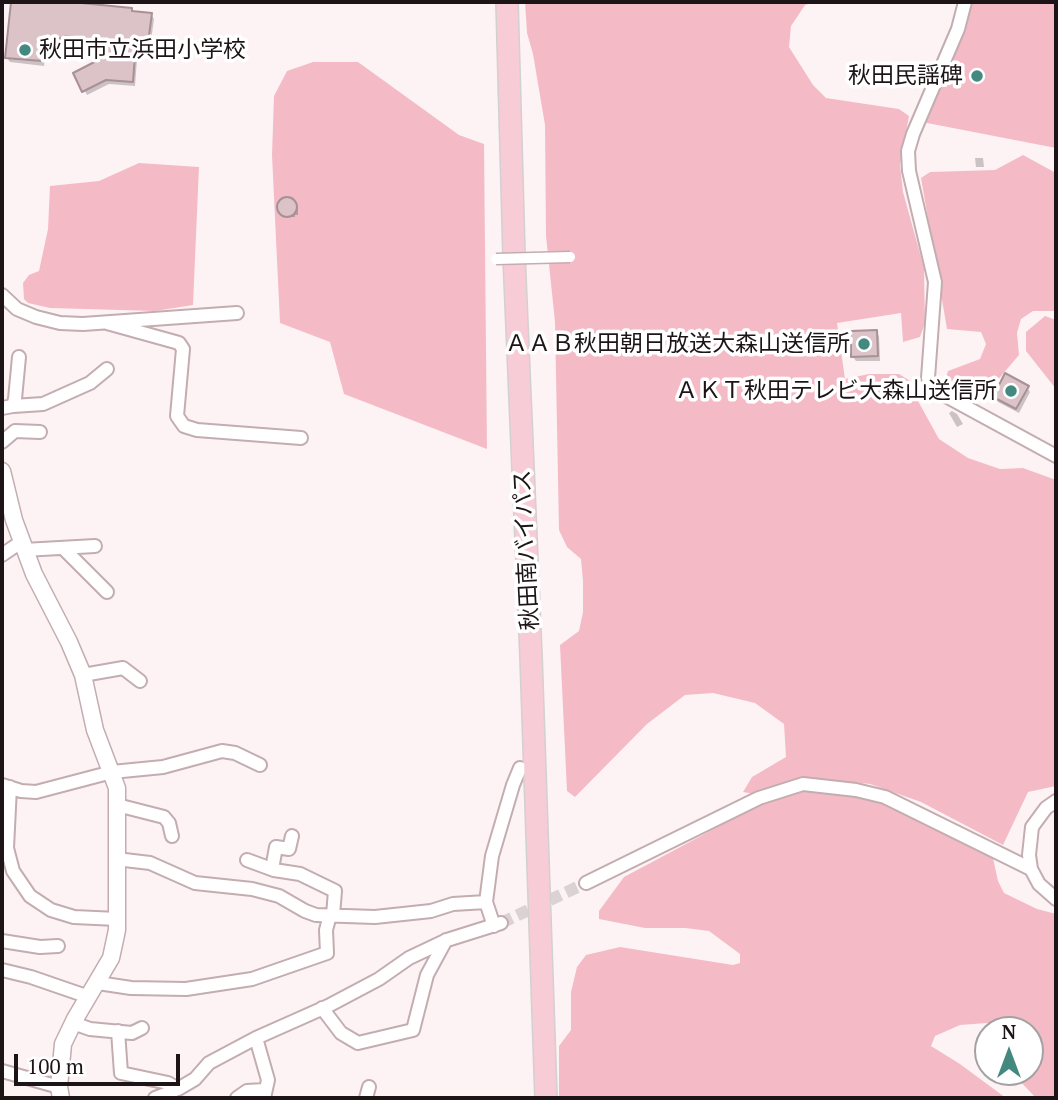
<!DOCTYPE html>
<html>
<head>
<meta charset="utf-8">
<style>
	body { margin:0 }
	#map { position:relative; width:1058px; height:1100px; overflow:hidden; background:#fdf3f5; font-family:"PT Serif",serif }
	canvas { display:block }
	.frame { position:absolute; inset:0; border:4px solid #1c1416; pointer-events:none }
	.north { position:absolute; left:974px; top:1016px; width:70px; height:70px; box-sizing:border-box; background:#fff; border:2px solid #a4a1a2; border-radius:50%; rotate:0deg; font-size:19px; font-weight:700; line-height:28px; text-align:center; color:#1c1416 }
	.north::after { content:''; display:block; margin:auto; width:24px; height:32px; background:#438980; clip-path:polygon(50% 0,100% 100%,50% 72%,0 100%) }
	.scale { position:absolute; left:14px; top:1054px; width:166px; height:32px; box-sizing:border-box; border:4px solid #1c1416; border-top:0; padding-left:9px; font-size:21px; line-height:24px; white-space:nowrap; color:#1c1416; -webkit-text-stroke:5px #fff; paint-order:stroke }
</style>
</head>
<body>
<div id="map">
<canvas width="1058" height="1100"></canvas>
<div class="frame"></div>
<div class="north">N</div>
<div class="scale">100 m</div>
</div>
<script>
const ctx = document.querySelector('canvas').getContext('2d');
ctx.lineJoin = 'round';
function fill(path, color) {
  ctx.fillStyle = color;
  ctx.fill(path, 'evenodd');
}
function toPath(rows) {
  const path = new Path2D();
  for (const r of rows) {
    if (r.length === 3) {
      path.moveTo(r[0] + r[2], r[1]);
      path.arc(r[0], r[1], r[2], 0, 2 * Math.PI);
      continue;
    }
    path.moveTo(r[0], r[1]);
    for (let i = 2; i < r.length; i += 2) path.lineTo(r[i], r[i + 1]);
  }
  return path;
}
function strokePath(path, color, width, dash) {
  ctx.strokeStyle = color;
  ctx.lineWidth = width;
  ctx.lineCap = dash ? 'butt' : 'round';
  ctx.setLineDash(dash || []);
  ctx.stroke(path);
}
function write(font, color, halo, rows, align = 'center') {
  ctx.font = font + ' "PT Serif","Noto Sans JP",serif';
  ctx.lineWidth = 7;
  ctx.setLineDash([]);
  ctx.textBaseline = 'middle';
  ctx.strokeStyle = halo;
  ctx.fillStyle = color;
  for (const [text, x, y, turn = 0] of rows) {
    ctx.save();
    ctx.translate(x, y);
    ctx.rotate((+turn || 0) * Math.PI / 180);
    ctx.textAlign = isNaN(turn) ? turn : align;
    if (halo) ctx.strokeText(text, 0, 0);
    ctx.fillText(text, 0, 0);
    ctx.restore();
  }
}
fill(toPath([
	[525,2,815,2,805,5,791,26,789,47,813,85,826,98,899,109,909,116,900,165,903,192,924,268,925,323,920,337,903,342,901,313,837,323,845,379,869,374,899,374,912,382,918,401,939,439,968,458,1000,469,1023,468,1056,480,1056,786,1028,792,1003,845,921,802,870,784,813,778,755,794,743,792,752,777,786,757,784,724,755,703,713,693,685,695,647,724,575,797,567,791,560,645,579,631,583,612,583,581,581,559,567,547,559,530,555,322,546,236,545,125,533,54,527,33],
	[963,2,1056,2,1056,148,922,122],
	[313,62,358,62,459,135,484,144,487,449,344,394,330,342,280,323,272,155,274,96,287,71],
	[1023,155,1056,173,1056,311,1033,311,1021,319,1017,333,1019,355,984,396,958,396,945,381,948,371,980,359,986,344,981,332,947,329,921,178,930,172,995,170],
	[139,163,199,167,193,305,155,311,50,308,28,303,24,299,23,283,29,275,39,271,48,229,50,186,99,181],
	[1045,316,1056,320,1056,389,1026,351,1026,332],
	[809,791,863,798,900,809,993,858,998,881,1004,893,1037,909,1056,914,1056,1098,1035,1097,1017,1078,1017,1072,1030,1072,1030,1030,1011,1030,1011,1028,987,1023,960,1025,935,1036,931,1046,960,1064,1006,1098,559,1098,559,1046,571,1030,571,992,577,967,586,955,620,947,733,965,740,963,740,954,709,931,685,928,645,928,599,919,599,911,624,877,774,797]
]), '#f4bbc7');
fill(toPath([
	[12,2,51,2,131,9,133,12,151,14,154,19,150,48,138,46,135,86,109,84,87,95,75,73,108,57,109,44,67,40,67,43,47,41,44,66,10,62,7,58],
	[975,158,983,158,984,167,976,167],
	[282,200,294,201,298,207,298,215,295,215,295,217,283,217,280,203,282,203],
	[876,332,879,336,880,361,856,361,853,357],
	[1027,387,1030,392,1019,413,998,402,995,397],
	[952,411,957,414,963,424,957,427,949,413]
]), '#0003');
const building = toPath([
	[11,2,71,2,132,8,132,11,152,13,148,43,136,42,133,82,106,80,82,92,73,73,106,56,108,40,65,36,65,39,45,37,42,61,5,58,11,2],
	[287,207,10],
	[877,330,878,356,851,357,851,331,877,330],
	[1005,373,1029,386,1016,409,993,397,1005,373]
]);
fill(building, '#dbc3c8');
strokePath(building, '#a79195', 2);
strokePath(toPath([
	[501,923,586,883]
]), '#dbd2d4', 12, [12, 6]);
const minor = toPath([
	[965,2,958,29,913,134,908,151,909,171,935,282,928,378,932,385,944,395,1056,456],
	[2,295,17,309,36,317,60,323,83,324,237,313],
	[107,323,179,343,183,349,177,416,184,426,197,430,301,438],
	[13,406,43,404,90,383,107,369],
	[2,408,13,406,15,399,19,357],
	[2,442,15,431,40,432],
	[63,548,107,592],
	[24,550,95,546],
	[2,555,21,542],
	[83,675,123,668,140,681],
	[2,785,21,791,36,792,112,772,163,767,222,751,235,753,260,765],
	[10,787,7,848,13,871,30,896,51,910,74,917,117,919],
	[1056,801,1046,808,1032,827,1029,855,1031,869,1039,884,1056,899],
	[117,805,164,817,169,823,172,836],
	[116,859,150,863,195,883,252,889,279,896,305,911,316,915,375,917,431,911,453,904,486,902],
	[247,860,274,870,300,874,335,891,333,915],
	[272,869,276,847,289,849,292,836],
	[586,883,759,798,803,784,856,790,885,797,1031,869],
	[494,926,486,902,492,856,513,785,520,768],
	[2,941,40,947,58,946],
	[2,970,31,977,89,997],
	[98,983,131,988,186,989,252,979,327,953,326,930,330,915],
	[322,1008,341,1033,358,1043,413,1030,427,975,446,940],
	[73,1023,90,1029,132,1033,142,1028],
	[118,1031,121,1073,168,1083,178,1089],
	[256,1038,268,1080,264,1098],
	[2,1071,59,1087],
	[155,1098,178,1089,195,1079,209,1063,256,1038,328,1006,379,979,409,958,447,940,501,923],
	[237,1098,247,1091,265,1090],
	[366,1098,369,1087]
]);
const tertiary = toPath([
	[2,471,14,520,34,574,69,642,83,675,95,730,117,788,117,930,111,958,75,1019,63,1044,59,1087,61,1098]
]);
const trunk = toPath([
	[507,2,514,256,531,656,546,1098]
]);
strokePath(minor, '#c3adb1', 16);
strokePath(tertiary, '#c3adb1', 19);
strokePath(trunk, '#d2d0d0', 24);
strokePath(minor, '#fff', 12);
strokePath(tertiary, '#fff', 16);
strokePath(trunk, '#f8ccd6', 21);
const pedestrianBridge = toPath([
	[496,259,570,257]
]);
strokePath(pedestrianBridge, '#c3adb1', 13, []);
strokePath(pedestrianBridge, '#fff', 10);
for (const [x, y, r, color] of [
	[25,50,7,"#438980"],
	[977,76,7,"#438980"],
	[864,344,7,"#438980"],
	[1011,391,7,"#438980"]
]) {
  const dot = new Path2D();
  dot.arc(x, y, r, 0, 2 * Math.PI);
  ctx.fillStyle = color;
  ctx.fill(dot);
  strokePath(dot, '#fff', 2.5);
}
write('23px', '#1c1416', '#fff', [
	["秋田市立浜田小学校",39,50,"left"],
	["秋田民謡碑",963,76],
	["ＡＡＢ秋田朝日放送大森山送信所",850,344],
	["ＡＫＴ秋田テレビ大森山送信所",997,391]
], 'right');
write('23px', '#1c1416', '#fff', [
	["秋田南バイパス",527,550,-93]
]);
</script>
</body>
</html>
